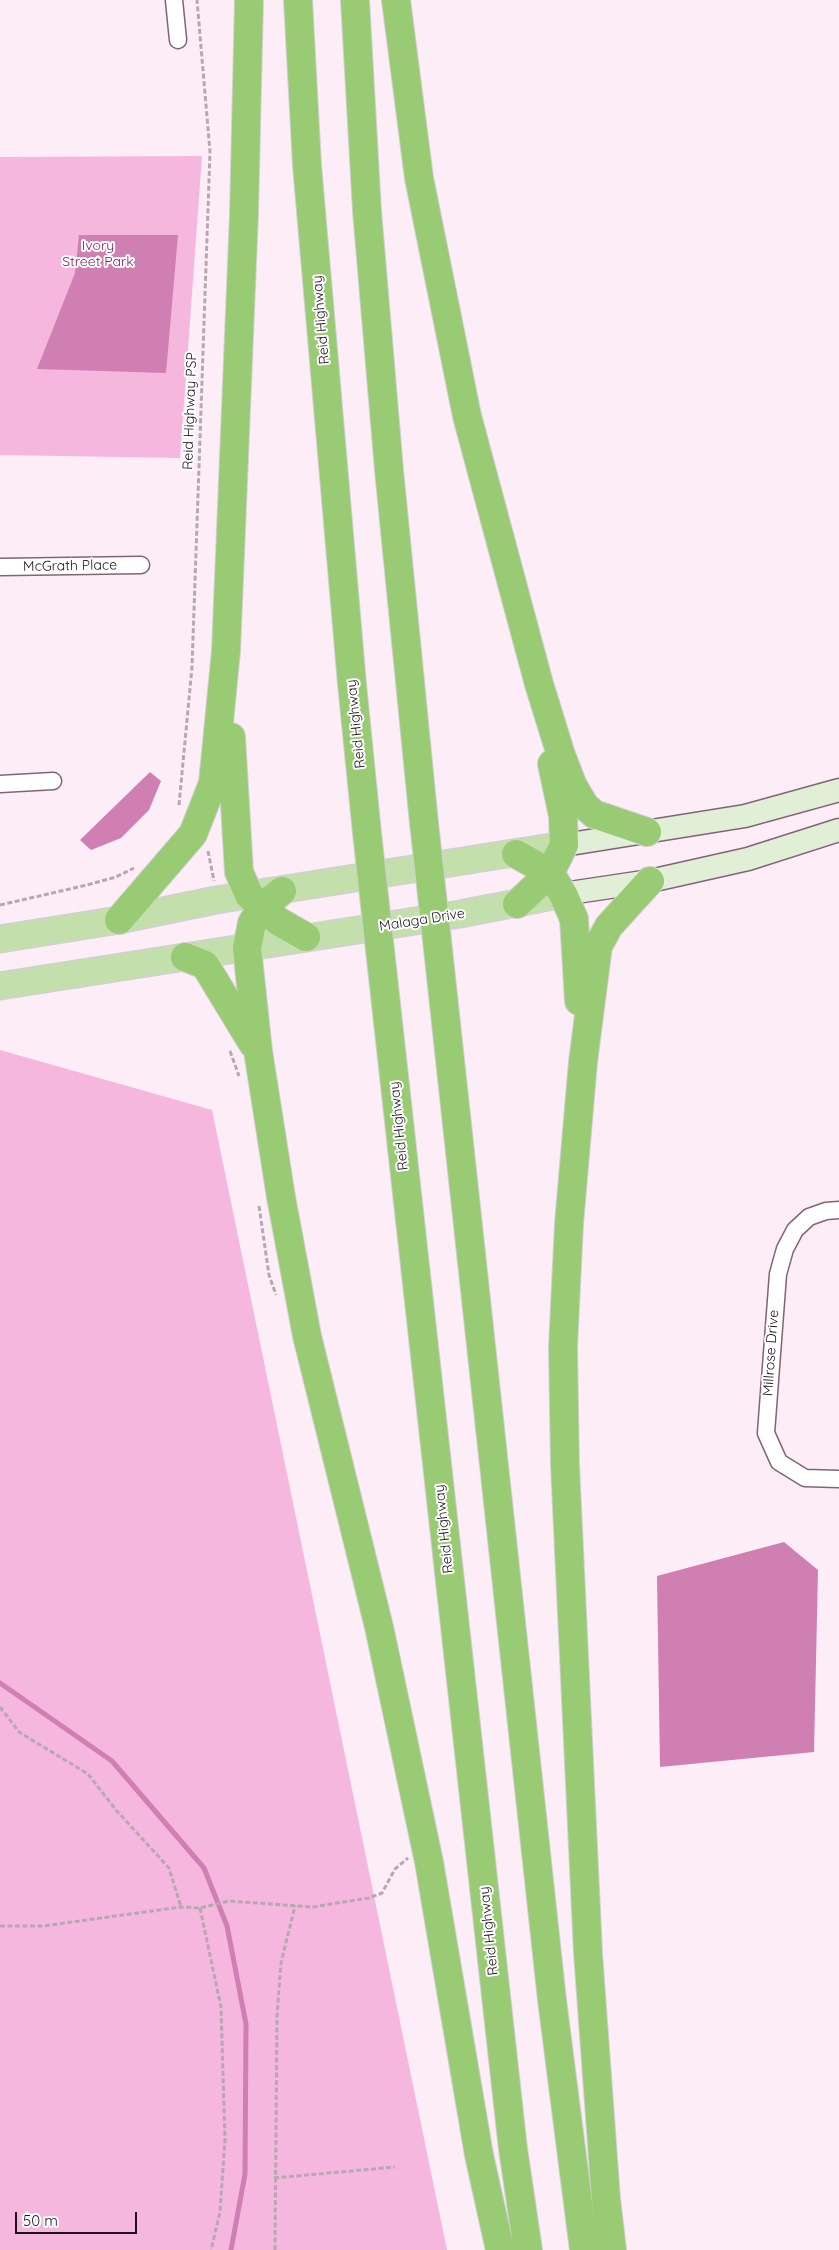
<!DOCTYPE html>
<html>
<head>
<meta charset="utf-8">
<style>
	body { margin:0 }
	#map { position:relative; width:839px; height:2250px; overflow:hidden; background:#fcedf6; font-family:Quicksand,sans-serif }
	canvas { display:block }
	.scale { position:absolute; left:15px; top:2212px; width:122px; height:22px; box-sizing:border-box; border:2px solid #1f131b; border-top:0; padding-left:6px; font-size:15px; line-height:18px; white-space:nowrap; color:#1f131b; -webkit-text-stroke:4px #fff; paint-order:stroke }
</style>
</head>
<body>
<div id="map">
<canvas width="839" height="2250"></canvas>
<div class="scale">50 m</div>
</div>
<script>
const ctx = document.querySelector('canvas').getContext('2d');
ctx.lineJoin = 'round';
function fill(path, color) {
  ctx.fillStyle = color;
  ctx.fill(path, 'evenodd');
}
function toPath(rows) {
  const path = new Path2D();
  for (const r of rows) {
    path.moveTo(r[0], r[1]);
    for (let i = 2; i < r.length; i += 2) path.lineTo(r[i], r[i + 1]);
  }
  return path;
}
function strokePath(path, color, width, dash) {
  ctx.strokeStyle = color;
  ctx.lineWidth = width;
  ctx.lineCap = dash ? 'butt' : 'round';
  ctx.setLineDash(dash || []);
  ctx.stroke(path);
}
function write(font, color, halo, rows, align = 'center') {
  ctx.font = font + ' Quicksand,sans-serif';
  ctx.lineWidth = 4;
  ctx.setLineDash([]);
  ctx.textBaseline = 'middle';
  ctx.strokeStyle = halo;
  ctx.fillStyle = color;
  for (const [text, x, y, turn = 0] of rows) {
    ctx.save();
    ctx.translate(x, y);
    ctx.rotate((+turn || 0) * Math.PI / 180);
    ctx.textAlign = isNaN(turn) ? turn : align;
    if (halo) ctx.strokeText(text, 0, 0);
    ctx.fillText(text, 0, 0);
    ctx.restore();
  }
}
fill(toPath([
	[202,156,180,458,0,455,0,157],
	[0,1050,212,1110,447,2250,0,2250]
]), '#f6b7de');
fill(toPath([
	[79,235,178,235,166,373,37,369,75,273],
	[150,772,161,781,149,810,121,838,91,850,80,840],
	[784,1542,818,1570,814,1752,660,1767,657,1576]
]), '#cf7fb2');
strokePath(toPath([
	[0,1683,112,1761,204,1868,227,1926,246,2024,245,2174,231,2250]
]), '#cf7fb2', 5);
const minor = toPath([
	[174,0,178,40],
	[0,567,141,565],
	[0,784,53,781],
	[839,1210,826,1211,809,1217,795,1230,785,1249,778,1274,766,1433,779,1462,805,1478,839,1479]
]);
const secondary = toPath([
	[564,845,745,816,839,790],
	[563,894,650,881,748,859,839,830]
]);
const primary = toPath([
	[0,939,119,920,216,900,564,845],
	[0,986,460,914,563,894]
]);
const motorway = toPath([
	[298,0,307,165,352,684,367,833],
	[355,0,367,211,389,470,424,823],
	[396,0,419,178,467,416,539,684,561,755,573,786,585,806,594,814,647,832],
	[231,737,239,872,249,895,278,921,306,937],
	[516,854,550,873,563,894,574,919,579,1001],
	[282,891,262,907,252,923,247,948,258,1051,281,1197,307,1336,379,1627,429,1862,479,2155,500,2250],
	[517,904,550,873,564,845,563,816,552,764],
	[119,920,193,834,213,783,226,651,244,214,249,0],
	[437,940,552,2000,584,2250],
	[380,950,513,2149,528,2250],
	[185,957,205,965,253,1044],
	[612,2250,606,2199,588,1953,565,1465,563,1347,569,1224,583,1062,598,946,609,926,650,881]
]);
strokePath(minor, '#836477', 19);
strokePath(secondary, '#836477', 25);
strokePath(primary, '#d2d0d1', 29);
strokePath(motorway, '#d2d0d1', 30);
strokePath(toPath([
	[179,805,192,667,210,152,197,0],
	[208,851,214,881],
	[0,905,87,885,116,877,134,868],
	[230,1051,239,1076],
	[259,1206,269,1275,276,1295],
	[0,1707,19,1732,88,1774,116,1810,169,1868,181,1907],
	[200,1908,221,2007,225,2140,220,2212,211,2250],
	[0,1926,43,1926,181,1907,200,1908,229,1901,312,1907,369,1898,382,1893,395,1869,408,1858],
	[274,2178,395,2167],
	[275,2250,277,2016,281,1963,295,1906]
]), '#b6a8b0', 3, [5, 2.5]);
strokePath(minor, '#fff', 16);
strokePath(secondary, '#e0efd5', 22);
strokePath(primary, '#c2dfac', 26);
strokePath(motorway, '#99ca74', 28);
const motorwayBridge = toPath([
	[424,823,437,940],
	[367,833,380,950]
]);
strokePath(motorwayBridge, '#d2d0d1', 30, []);
strokePath(motorwayBridge, '#99ca74', 28);
write('14px', '#79195e', '#fff', [
	["Ivory",98,246],
	["Street Park",98,262]
]);
write('14px', '#1f131b', '#fff', [
	["Reid Highway",321,320,-95],
	["Reid Highway PSP",190,411,-88],
	["McGrath Place",70,566,-1],
	["Reid Highway",356,724,-96],
	["Malaga Drive",422,920,-9],
	["Reid Highway",399,1126,-96],
	["Millrose Drive",771,1353,-86],
	["Reid Highway",444,1529,-96],
	["Reid Highway",489,1931,-96]
]);
</script>
</body>
</html>
